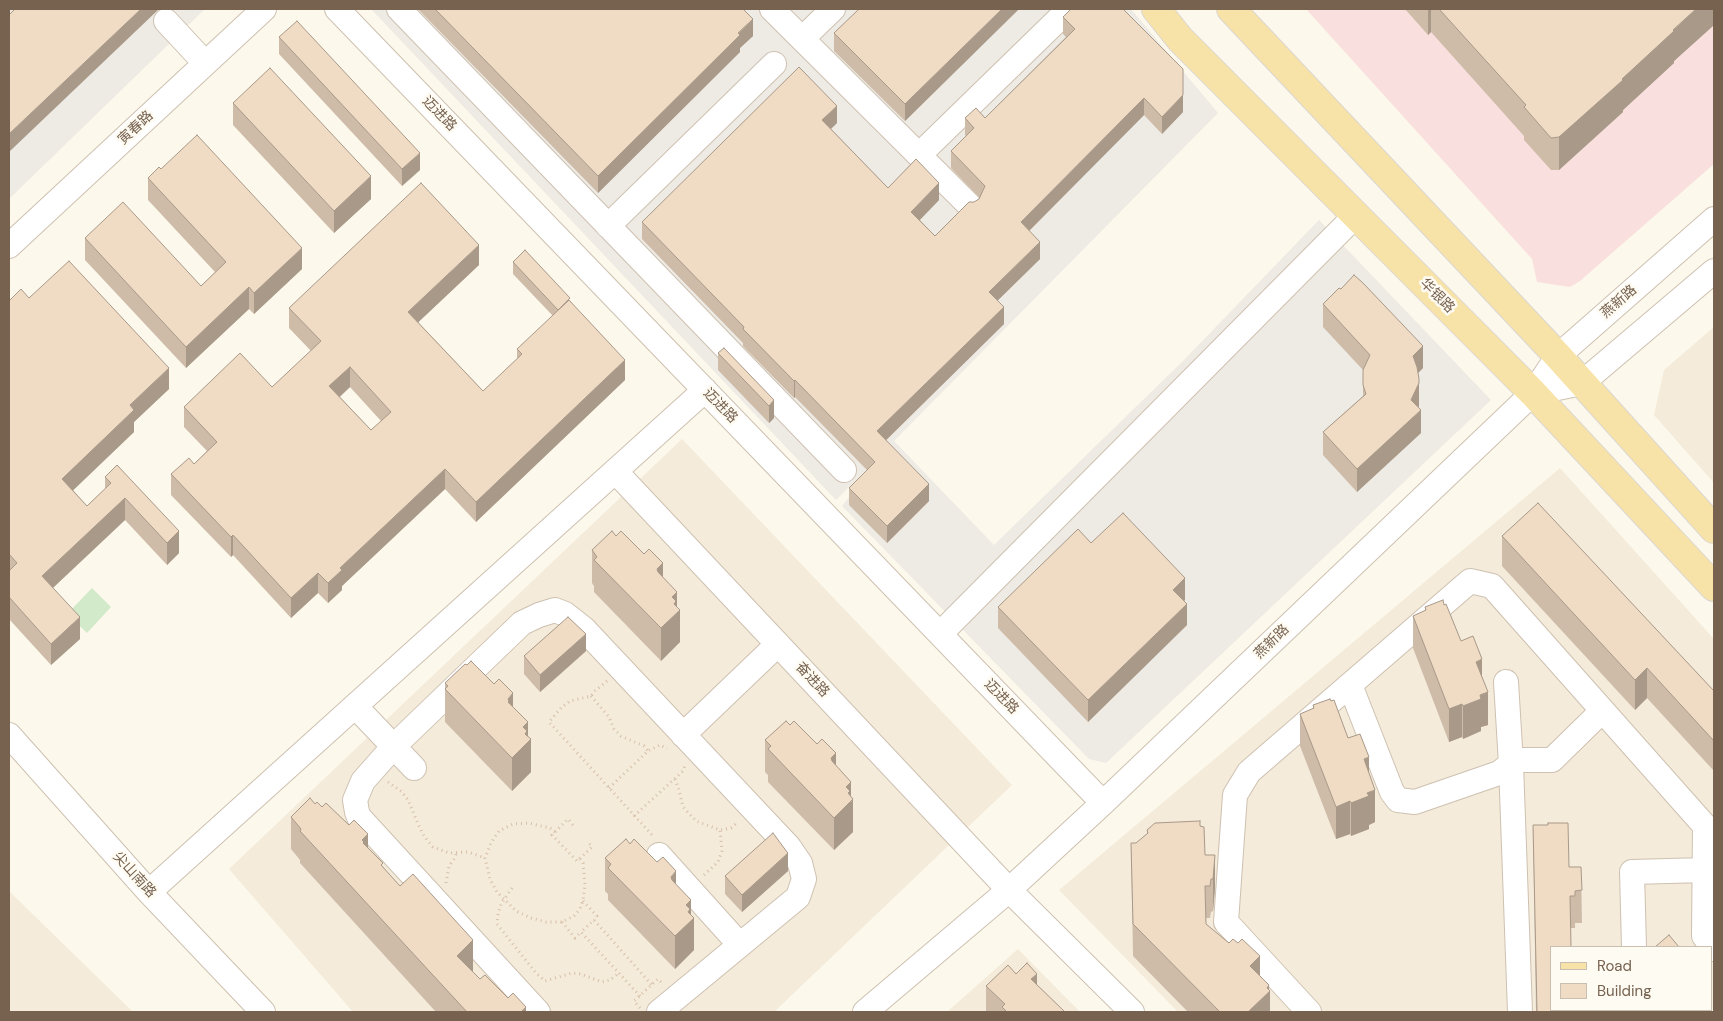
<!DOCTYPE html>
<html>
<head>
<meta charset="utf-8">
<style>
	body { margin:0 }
	#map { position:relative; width:1723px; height:1021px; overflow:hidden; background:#fcf8ec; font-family:"DM Sans",sans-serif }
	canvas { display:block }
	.frame { position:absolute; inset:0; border:10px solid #77624f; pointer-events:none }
	.legend { position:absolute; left:1550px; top:946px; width:162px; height:65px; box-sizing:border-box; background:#fefbf3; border:1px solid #c8beb1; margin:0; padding:6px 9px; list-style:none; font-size:15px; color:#77624f }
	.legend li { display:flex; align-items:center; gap:10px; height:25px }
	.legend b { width:25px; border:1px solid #c8beb1 }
</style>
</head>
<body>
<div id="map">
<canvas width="1723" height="1021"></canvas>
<div class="frame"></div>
<ul class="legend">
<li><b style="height:6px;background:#f7e3a8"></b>Road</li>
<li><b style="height:14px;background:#f0dbc4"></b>Building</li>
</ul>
</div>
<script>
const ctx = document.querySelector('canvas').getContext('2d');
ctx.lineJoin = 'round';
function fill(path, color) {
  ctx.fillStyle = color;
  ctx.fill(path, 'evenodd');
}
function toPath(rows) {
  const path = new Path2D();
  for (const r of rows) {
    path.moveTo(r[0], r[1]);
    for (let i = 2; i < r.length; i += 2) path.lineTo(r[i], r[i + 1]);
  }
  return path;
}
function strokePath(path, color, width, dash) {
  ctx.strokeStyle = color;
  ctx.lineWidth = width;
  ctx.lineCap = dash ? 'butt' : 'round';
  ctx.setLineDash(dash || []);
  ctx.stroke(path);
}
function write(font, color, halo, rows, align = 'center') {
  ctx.font = font + ' "DM Sans","Noto Sans SC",sans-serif';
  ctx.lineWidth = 5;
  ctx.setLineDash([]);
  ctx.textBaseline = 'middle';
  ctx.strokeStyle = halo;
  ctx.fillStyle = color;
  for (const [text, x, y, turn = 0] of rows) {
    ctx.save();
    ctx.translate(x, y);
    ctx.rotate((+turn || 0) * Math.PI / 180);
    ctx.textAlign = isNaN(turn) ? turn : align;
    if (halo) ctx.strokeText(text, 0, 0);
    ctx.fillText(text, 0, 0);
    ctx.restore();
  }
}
fill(toPath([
	[1714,327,1714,483,1654,415,1664,370],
	[682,439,1012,785,774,1012,353,1012,229,869],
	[1560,468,1714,639,1714,1008,1709,1012,1178,1012,1059,890],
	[1552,947,1712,947,1712,1010,1552,1010],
	[9,891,133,1012,9,1012],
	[1018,949,1080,1012,947,1012]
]), '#f4ebda');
fill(toPath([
	[9,9,205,9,9,199],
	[371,9,1131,9,1218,113,894,441,994,545,1183,361,1319,220,1491,400,1106,763,1089,759,842,506,891,445,836,500]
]), '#eeeae4');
fill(toPath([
	[1306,9,1714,9,1714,164,1580,281,1570,287,1537,282,1532,259]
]), '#f9e0df');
fill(toPath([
	[92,588,111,607,87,633,67,614]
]), '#d3eaca');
const minor = toPath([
	[337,9,1103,803],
	[399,9,844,470],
	[772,9,970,206],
	[166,21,205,63],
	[802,39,833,9],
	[919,155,1069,9],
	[608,226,774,64],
	[9,246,264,9],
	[1533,393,1582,383,1714,271],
	[615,471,1009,890,1132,1012],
	[940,634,1356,215],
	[1506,682,1511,764,1520,1012],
	[1350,685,1392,792,1398,800,1415,802,1499,773,1516,760,1552,760,1602,711],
	[355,706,414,768],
	[9,735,149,892,263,1012],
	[683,735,778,644],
	[659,855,740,945],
	[149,892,705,390],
	[1634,947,1632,872,1705,870],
	[538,1012,359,817,357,812,355,800,363,781,394,746,522,623,539,615,555,610,565,614,584,629,789,847,800,863,804,879,798,897,659,1012],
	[865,1012,1009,890,1103,803,1533,393,1558,356,1714,219],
	[1309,1012,1226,922,1235,795,1249,772,1470,581,1492,586,1705,826,1704,936,1714,949]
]);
const major = toPath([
	[1156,9,1180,39,1533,393,1714,587],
	[1231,9,1558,356,1714,529]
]);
strokePath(minor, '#cec1b1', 26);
strokePath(major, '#dcd6d1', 30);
strokePath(toPath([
	[607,681,595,691,591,696,570,701,562,707,549,722,653,836],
	[591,696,609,717,614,729,621,736,644,746,648,751],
	[675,779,679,790,683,807,696,821,720,830,731,828,738,822],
	[388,782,402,792,408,800,419,826,424,836,433,847,449,853,468,852,485,858],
	[609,788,648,751,660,745,667,749],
	[634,816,683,771,685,765],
	[573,825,568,819,552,835,577,861,592,847,588,842],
	[555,832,550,828,528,823,513,824,499,831,491,843,485,858,490,879,497,892,516,911,531,918,546,922,562,922,574,916,580,909,583,900,585,885,583,863,580,859],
	[704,875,718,862,722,851,720,830],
	[446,883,449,866,454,859,456,854],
	[512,888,501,904,498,914,497,924,536,973,545,981,572,973,581,974,602,982,610,980,619,973],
	[583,901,597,916,594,920],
	[562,922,575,938,581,932],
	[640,996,581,932,594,920,652,985],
	[640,1008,634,1001,658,979,663,984]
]), '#d6bfa7', 3, [1, 4]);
strokePath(minor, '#fff', 24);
strokePath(major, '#f7e3a8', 28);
fill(toPath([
	[418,9,743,9,753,36,740,48,740,52,598,193],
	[1019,9,905,121,834,51,834,33],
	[1405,9,1714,9,1714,25,1674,61,1674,63,1623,110,1623,112,1559,170,1551,170,1524,140,1524,136,1431,32,1428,35],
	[1063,17,1183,112,1162,134,1144,115,1029,231,1040,259,998,300,1004,324,886,440,929,501,887,543,849,505,849,488,867,470,795,397,794,398,743,346,743,343,642,239,642,222,837,123,831,129,888,188,939,200,920,220,935,236,980,198,951,168,951,151,966,136,965,135,965,118,985,118,1066,37,1063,34],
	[279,37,420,170,402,186,279,54],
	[233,103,371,199,334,233,233,125],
	[161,169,302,269,254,314,249,309,186,368,85,260,85,238,201,286,215,272,148,200,148,178],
	[513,262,570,301,625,380,476,522,445,489,342,586,342,590,328,603,318,593,291,618,233,555,231,557,171,495,171,474,194,464,207,451,184,427,184,407,272,387,311,351,289,328,289,308,479,265,418,322,483,391,517,359,517,349,553,316,513,274],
	[350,387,381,421,371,430,340,397],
	[29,298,169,389,134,422,134,432,73,490,87,506,105,489,105,477,179,553,167,565,125,520,53,588,80,639,51,665,9,619,9,301],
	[1323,304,1423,368,1418,373,1419,402,1418,407,1421,433,1357,492,1323,455,1323,432,1363,396,1363,370,1323,327],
	[718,353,774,400,774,418,769,423,718,370],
	[616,536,644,554,663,577,677,607,680,642,661,661,594,592,594,586,592,583,592,550],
	[1502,536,1714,691,1714,771,1647,698,1635,710,1502,566],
	[1091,543,1185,600,1184,601,1187,625,1088,722,998,628,998,607],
	[1425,607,1461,641,1482,678,1488,725,1481,727,1481,731,1463,739,1462,737,1449,742,1413,648,1413,616,1425,611],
	[586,651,540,692,524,674,524,656],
	[445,683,513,707,528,737,531,772,512,791,445,722],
	[1313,705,1348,738,1369,773,1375,822,1369,825,1369,829,1351,836,1350,834,1336,839,1300,746,1300,714,1313,709],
	[765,740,836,766,853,832,834,850,768,782,768,775,765,772],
	[315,804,368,848,383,867,473,972,480,979,508,998,526,1012,436,1012,300,863,300,860,291,849,291,817],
	[1533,825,1569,867,1581,867,1582,923,1575,923,1575,928,1570,928,1552,1010,1679,1012,1536,1012],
	[1200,826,1205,855,1215,855,1215,888,1213,911,1211,912,1210,918,1206,918,1206,924,1260,976,1269,990,1270,1012,1188,1012,1133,956,1131,843,1136,843,1147,834,1147,830],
	[605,858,676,885,691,915,694,950,675,969,608,900,608,894,605,891],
	[788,871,742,912,725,894,725,876],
	[1016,974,1037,985,1065,1012,986,1012,986,986]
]), '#cebca9');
fill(toPath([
	[141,9,159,9,9,152,9,134],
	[1002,9,1019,9,905,121,905,104],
	[1428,9,1431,9,1431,32,1428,35],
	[1696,9,1714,9,1714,25,1674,61,1674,63,1623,110,1623,112,1559,170,1559,137],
	[753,19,753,36,740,48,740,52,598,193,598,176],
	[1183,95,1183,112,1162,134,1162,117],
	[1144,98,1144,115,1021,239,1021,222],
	[837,106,837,123,822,137,822,120],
	[420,153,420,170,402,186,402,169],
	[371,176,371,199,334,233,334,211],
	[939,183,939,200,911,229,911,212],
	[1040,242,1040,259,989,309,989,292],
	[479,245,479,265,408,332,408,312],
	[302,248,302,269,254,314,254,293],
	[249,287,249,309,186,368,186,347],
	[1004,307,1004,324,877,449,877,431],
	[1423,346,1423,368,1413,378,1413,356],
	[625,360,625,380,476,522,476,502],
	[350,367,350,387,329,406,329,386],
	[169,368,169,389,134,422,134,432,62,501,62,479,130,405],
	[1419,379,1419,406,1414,417,1421,410,1421,433,1357,492,1357,469,1411,400],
	[795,380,795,397,794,398,794,381],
	[774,400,774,418,769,423,769,406],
	[445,469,445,489,342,586,342,590,328,603,328,583,340,568],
	[929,484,929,501,887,543,887,526],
	[125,498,125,520,42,598,42,576],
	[179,531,179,553,167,565,167,543],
	[233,535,233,555,231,557,231,537],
	[663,563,663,596,657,569],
	[318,573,318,593,291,618,291,598],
	[1185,578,1185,600,1173,611,1173,590],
	[677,592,677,612,680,610,680,642,661,661,661,628,672,597],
	[1187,604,1187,625,1088,722,1088,700],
	[80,617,80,639,51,665,51,644],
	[586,634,586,651,540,692,540,675],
	[1482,659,1482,691,1476,662],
	[1647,668,1647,698,1635,710,1635,680],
	[1488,692,1488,725,1481,727,1481,731,1463,739,1463,706,1480,695],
	[513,693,513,725,508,699],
	[1462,704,1462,737,1449,742,1449,709],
	[528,722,528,742,531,739,531,772,512,791,512,758,523,727],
	[836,753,836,785,831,758],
	[1369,757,1369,789,1364,759],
	[851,782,851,802,853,799,853,832,834,850,834,818,846,787],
	[1375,790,1375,822,1369,825,1369,829,1351,836,1351,803,1367,793],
	[1350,801,1350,834,1336,839,1336,807],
	[368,834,368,867,362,840],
	[788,853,788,871,742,912,742,895],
	[1215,855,1215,888,1213,911,1213,879],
	[676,871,676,904,671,877],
	[691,900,691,920,694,918,694,950,675,969,675,936,686,905],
	[473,940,473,972,457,956],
	[1260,956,1260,988,1250,966],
	[1037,974,1037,1006,1031,979],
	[1269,985,1269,992,1270,991,1270,1012,1248,1012],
	[526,1007,526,1012,521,1012],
	[1643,1010,1682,1010,1679,1012,1640,1012]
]), '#a89989');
const building = toPath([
	[15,9,141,9,9,134,9,15,15,9],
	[435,9,743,9,753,19,738,33,740,35,598,176,435,9],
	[859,9,1002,9,905,104,834,33,859,9],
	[1071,9,1123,9,1183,69,1183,95,1162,117,1144,98,1021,222,1040,242,989,292,1004,307,877,431,929,484,887,526,849,488,875,462,795,380,794,381,743,329,744,327,642,222,799,67,837,106,822,120,888,188,916,159,939,183,911,212,935,236,969,202,974,202,979,199,985,186,951,151,974,128,965,118,976,108,985,118,1075,29,1063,17,1071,9],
	[1439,9,1696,9,1673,30,1674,31,1622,79,1623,80,1559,137,1551,138,1524,107,1526,105,1439,9],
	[297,21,420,153,402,169,279,37,297,21],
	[270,68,371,176,334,211,233,103,270,68],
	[197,135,302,248,254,293,249,287,186,347,85,238,123,202,201,286,226,262,148,178,159,167,161,169,197,135],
	[421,183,479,245,408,312,483,391,522,354,517,349,569,300,625,360,476,502,445,469,340,568,342,570,328,583,318,573,291,598,233,535,231,537,171,474,189,458,194,464,217,442,184,407,240,353,272,387,321,341,289,308,421,183],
	[350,367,391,412,371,430,329,386,350,367],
	[525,250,570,298,558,310,513,262,525,250],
	[69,261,169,368,130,405,134,410,62,479,87,506,111,483,105,477,117,465,179,531,167,543,125,498,42,576,80,617,51,644,9,597,9,571,17,563,9,554,9,301,21,289,29,298,69,261],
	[1354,275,1363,283,1423,346,1413,356,1417,367,1419,379,1419,383,1411,400,1421,410,1357,469,1323,432,1366,394,1363,385,1363,370,1370,355,1323,304,1339,288,1341,289,1354,275],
	[724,348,774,400,769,406,718,353,724,348],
	[1538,503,1714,691,1714,741,1647,668,1635,680,1502,536,1538,503],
	[1123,513,1185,578,1173,590,1187,604,1088,700,998,607,1078,529,1091,543,1123,513],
	[612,531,616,536,621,531,644,554,649,549,663,563,657,569,658,572,677,592,672,597,676,601,674,604,680,610,661,628,594,560,597,557,592,550,612,531],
	[1443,600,1444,605,1446,604,1461,641,1473,636,1482,659,1476,662,1488,692,1480,695,1481,699,1463,706,1462,704,1449,709,1413,616,1426,610,1425,607,1443,600],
	[568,617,586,634,540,675,524,656,568,617],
	[471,661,494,684,499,679,513,693,508,699,509,701,508,702,528,722,523,727,527,731,525,734,531,739,512,758,445,689,448,686,445,683,465,664,467,665,471,661],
	[1330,699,1331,701,1334,700,1348,738,1360,734,1369,757,1364,759,1375,790,1367,793,1369,796,1351,803,1350,801,1336,807,1300,714,1314,708,1313,705,1330,699],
	[786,721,790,725,794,721,817,744,822,739,836,753,831,758,832,761,851,782,846,787,850,791,848,793,853,799,834,818,768,749,771,746,765,740,786,721],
	[310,798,315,804,317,802,322,807,326,803,349,825,354,820,368,834,362,840,364,842,363,843,383,863,381,865,400,886,413,874,473,940,457,956,480,979,485,975,508,998,513,993,526,1007,521,1012,467,1012,300,831,301,829,291,817,310,798],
	[1200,821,1200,826,1204,827,1205,855,1215,855,1213,879,1211,879,1210,886,1205,886,1206,924,1229,943,1233,939,1238,943,1242,939,1260,956,1250,966,1269,985,1267,988,1270,991,1248,1012,1220,1012,1133,924,1131,843,1136,843,1148,833,1147,830,1155,823,1200,821],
	[1548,823,1568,823,1569,867,1581,867,1582,890,1575,891,1575,896,1570,896,1571,947,1552,947,1552,1010,1643,1010,1640,1012,1537,1012,1533,825,1548,825,1548,823],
	[773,833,787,852,788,853,742,895,725,876,773,833],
	[626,839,630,844,634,839,657,862,663,857,676,871,671,877,672,880,691,900,686,905,690,909,688,912,694,918,675,936,608,868,611,864,605,858,626,839],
	[1669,935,1679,947,1655,947,1669,935],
	[1027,963,1037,974,1031,979,1065,1012,1007,1012,1002,1007,1005,1004,986,986,1008,965,1016,974,1027,963]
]);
fill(building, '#f0dbc4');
strokePath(building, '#a89989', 1);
write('14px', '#77624f', '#fefbf3', [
	["迈进路",439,114,46],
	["寅春路",136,128,-43],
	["华银路",1437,296,45],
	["燕新路",1619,302,-41],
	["迈进路",720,406,46],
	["燕新路",1272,642,-44],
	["奋进路",812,680,47],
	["迈进路",1001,697,46],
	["尖山南路",134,875,48]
]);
</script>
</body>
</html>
